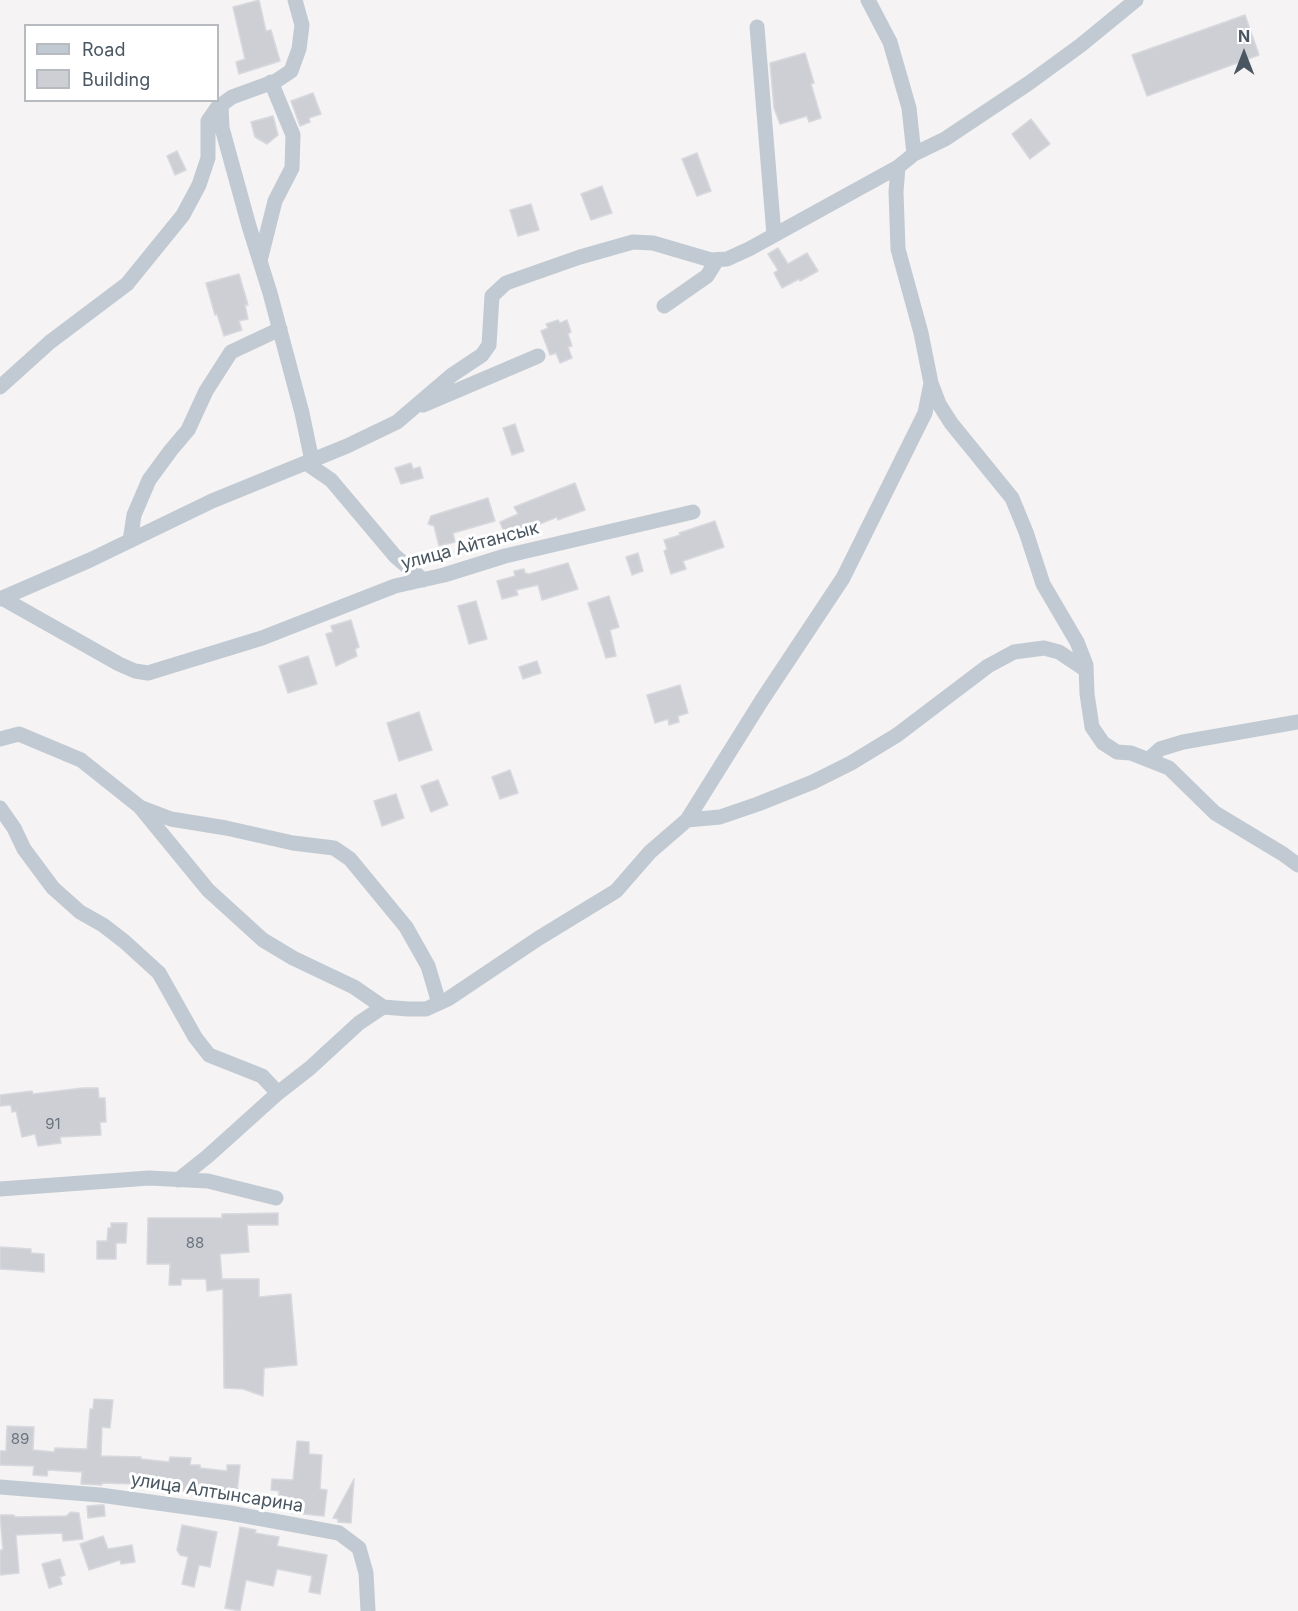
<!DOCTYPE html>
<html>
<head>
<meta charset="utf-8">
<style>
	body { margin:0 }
	#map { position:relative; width:1298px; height:1611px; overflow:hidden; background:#f5f3f3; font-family:Inter,sans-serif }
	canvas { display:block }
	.legend { position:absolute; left:24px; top:24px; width:195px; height:78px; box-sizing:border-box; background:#fff; border:2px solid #b7bbc0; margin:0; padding:8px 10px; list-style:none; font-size:18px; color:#4a5661 }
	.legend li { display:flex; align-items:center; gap:12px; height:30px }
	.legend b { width:30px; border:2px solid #b7bbc0 }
	.north { position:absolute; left:1214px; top:24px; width:60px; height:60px; -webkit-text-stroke:4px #fff; paint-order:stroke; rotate:0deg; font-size:16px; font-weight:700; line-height:24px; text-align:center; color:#4a5661 }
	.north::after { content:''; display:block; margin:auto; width:21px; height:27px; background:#4a5661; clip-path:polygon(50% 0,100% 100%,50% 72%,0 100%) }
</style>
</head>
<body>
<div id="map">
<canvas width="1298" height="1611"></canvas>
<ul class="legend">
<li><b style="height:8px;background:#c1cad2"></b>Road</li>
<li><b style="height:16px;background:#cdcfd5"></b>Building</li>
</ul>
<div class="north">N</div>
</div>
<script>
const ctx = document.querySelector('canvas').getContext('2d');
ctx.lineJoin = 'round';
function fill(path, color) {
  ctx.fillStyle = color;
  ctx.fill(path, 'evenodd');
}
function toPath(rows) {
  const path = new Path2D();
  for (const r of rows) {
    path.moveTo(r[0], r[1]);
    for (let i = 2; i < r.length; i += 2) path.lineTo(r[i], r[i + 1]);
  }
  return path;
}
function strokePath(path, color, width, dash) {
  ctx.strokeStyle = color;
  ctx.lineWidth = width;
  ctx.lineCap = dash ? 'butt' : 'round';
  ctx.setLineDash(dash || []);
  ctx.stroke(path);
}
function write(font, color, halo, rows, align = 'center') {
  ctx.font = font + ' Inter,sans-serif';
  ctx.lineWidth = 6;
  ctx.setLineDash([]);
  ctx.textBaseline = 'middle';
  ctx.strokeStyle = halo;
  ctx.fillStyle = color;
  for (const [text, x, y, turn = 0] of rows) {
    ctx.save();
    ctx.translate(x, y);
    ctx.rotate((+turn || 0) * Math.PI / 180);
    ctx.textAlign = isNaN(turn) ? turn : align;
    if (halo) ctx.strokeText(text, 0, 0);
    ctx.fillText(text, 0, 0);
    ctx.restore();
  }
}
const building = toPath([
	[259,0,266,31,271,30,280,61,239,74,236,62,245,59,233,7,259,0],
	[1245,15,1259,55,1147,96,1132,55,1245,15],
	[805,53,814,83,811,84,821,118,809,122,807,116,780,124,774,108,770,63,805,53],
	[313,93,321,114,309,118,310,122,300,126,291,101,313,93],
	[273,116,278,135,267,144,255,137,251,122,273,116],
	[1031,119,1050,144,1030,159,1012,134,1031,119],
	[177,151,186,170,175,175,167,156,177,151],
	[697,153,711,191,697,196,682,159,697,153],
	[602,186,612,213,591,220,581,194,602,186],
	[531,204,539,230,518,236,510,210,531,204],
	[778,248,788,264,807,253,818,271,800,281,799,279,782,288,774,273,778,270,768,254,778,248],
	[239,274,248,305,245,305,248,319,239,321,242,330,224,336,217,314,215,315,206,283,239,274],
	[558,320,560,323,567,320,571,332,568,334,572,346,568,347,572,358,560,363,556,353,550,355,541,331,548,328,546,324,558,320],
	[515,424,524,451,512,455,503,428,515,424],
	[411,463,413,469,420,467,423,478,401,484,395,468,411,463],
	[575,483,585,510,558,520,557,517,506,538,500,522,518,514,514,507,575,483],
	[488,498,495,521,453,533,455,542,439,546,434,526,428,524,431,516,488,498],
	[715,521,724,547,683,561,686,569,671,574,664,551,667,549,664,540,680,535,679,533,715,521],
	[638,553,643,571,632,575,626,557,638,553],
	[568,563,578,589,542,600,538,585,516,590,518,595,502,599,497,581,515,576,514,571,524,569,525,573,529,574,568,563],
	[609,596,619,627,610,630,616,656,606,658,588,603,609,596],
	[476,601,487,639,469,644,458,606,476,601],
	[351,620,359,647,355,649,357,656,336,666,326,634,333,632,331,626,351,620],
	[308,656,317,684,288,693,279,666,308,656],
	[537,661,541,673,523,679,519,667,537,661],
	[680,685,688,713,678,716,679,722,669,725,668,719,655,723,647,695,680,685],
	[419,712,432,750,399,761,387,723,419,712],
	[510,770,518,793,500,799,492,777,510,770],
	[438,780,448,805,431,812,421,786,438,780],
	[396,794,404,818,382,826,374,801,396,794],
	[83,1088,98,1088,99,1098,105,1098,106,1122,100,1122,101,1135,60,1137,61,1143,38,1146,35,1134,22,1137,16,1111,12,1112,11,1105,0,1106,0,1095,32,1091,33,1094,83,1088],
	[278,1213,278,1225,247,1225,249,1252,220,1254,222,1279,259,1279,259,1297,291,1294,297,1365,264,1368,263,1396,243,1389,224,1388,223,1289,207,1291,206,1279,181,1279,181,1285,169,1285,170,1264,147,1264,148,1218,222,1218,222,1214,278,1213],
	[111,1223,127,1223,126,1243,116,1243,116,1259,97,1259,97,1241,107,1241,108,1228,111,1228,111,1223],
	[0,1247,31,1249,31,1253,44,1254,44,1272,0,1269,0,1247],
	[94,1399,113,1400,110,1428,102,1427,101,1456,141,1457,141,1459,169,1462,170,1457,191,1458,190,1465,200,1465,200,1468,227,1471,227,1465,240,1465,236,1502,223,1501,223,1497,200,1493,201,1492,177,1491,177,1487,136,1484,102,1483,102,1485,81,1484,82,1472,48,1470,47,1476,33,1475,34,1466,0,1465,0,1451,6,1451,7,1426,34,1427,33,1450,54,1452,55,1448,87,1449,90,1409,93,1409,94,1399],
	[297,1441,309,1442,309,1454,322,1455,320,1489,327,1490,324,1516,292,1513,292,1509,278,1508,279,1491,271,1490,272,1479,293,1480,297,1441],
	[354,1479,351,1523,338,1522,338,1519,333,1518,354,1479],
	[99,1505,104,1505,105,1516,88,1518,87,1506,99,1505],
	[71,1512,79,1513,83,1539,63,1541,62,1533,16,1535,19,1573,0,1575,0,1550,3,1550,0,1515,14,1515,15,1517,66,1516,71,1512],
	[182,1525,217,1532,210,1567,199,1565,194,1587,182,1584,188,1557,180,1555,177,1550,182,1525],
	[240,1527,256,1530,255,1533,279,1537,277,1546,327,1555,320,1594,309,1592,312,1576,277,1569,273,1586,246,1580,240,1611,225,1608,240,1527],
	[103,1536,108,1549,132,1545,135,1562,121,1564,120,1560,89,1570,80,1544,103,1536],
	[60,1559,65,1575,60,1577,62,1584,49,1588,42,1564,60,1559]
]);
fill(building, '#cdcfd5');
strokePath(building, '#d7d9de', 1.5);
strokePath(toPath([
	[757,27,774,235],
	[221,105,222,128,249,226,270,293,302,413,312,461],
	[914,154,945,139,1029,83,1081,45,1136,0],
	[898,167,896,192,898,249,921,333,931,383,939,404,951,423,1012,498,1026,532,1043,584,1077,642,1086,665,1087,694,1092,727,1103,743,1117,752,1131,753,1169,768,1215,813,1283,854,1298,865],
	[260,261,275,201,292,168,293,135,271,82],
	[664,306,707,276,717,260],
	[0,387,50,342,127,284,183,215,199,185,208,158,208,121,217,108,232,97,276,81,291,71,299,49,302,25,295,0],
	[423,405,538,356],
	[306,463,331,480,395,556,423,580],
	[130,541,134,515,149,480,171,450,188,430,206,391,231,352,280,329],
	[2,598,119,664,135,671,148,673,262,638,395,586,444,575,505,556,693,512],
	[0,599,90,560,212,501,347,446,397,422,452,375,482,355,489,345,492,296,506,283,580,257,633,242,653,243,711,260,727,259,749,249,898,167,914,154,909,108,890,42,868,0],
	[0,739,19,734,81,760,140,807,208,890,263,940,293,958,354,987,383,1007],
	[1149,759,1160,749,1183,742,1298,722],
	[0,808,14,828,24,849,53,888,80,912,103,925,125,942,159,973,195,1037,209,1055,262,1076,278,1093],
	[142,808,171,819,226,828,293,843,334,848,350,859,406,927,428,966,439,1003],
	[687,820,720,817,758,804,813,782,851,763,897,735,988,666,1014,652,1044,648,1059,652,1086,670],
	[178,1180,208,1156,278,1093,310,1068,359,1023,383,1007,408,1009,426,1009,448,999,539,938,616,891,650,852,687,820,762,700,843,578,925,413,931,383],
	[0,1189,149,1178,208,1181,276,1198],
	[0,1487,100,1495,230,1513,339,1533,359,1548,366,1573,368,1611]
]), '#c1cad2', 15);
write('15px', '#6b747e', null, [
	["91",53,1124],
	["88",195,1243],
	["89",20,1439]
]);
write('18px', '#4a5661', '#fff', [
	["улица Айтансык",470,546,-15],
	["улица Алтынсарина",217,1493,9]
]);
</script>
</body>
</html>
